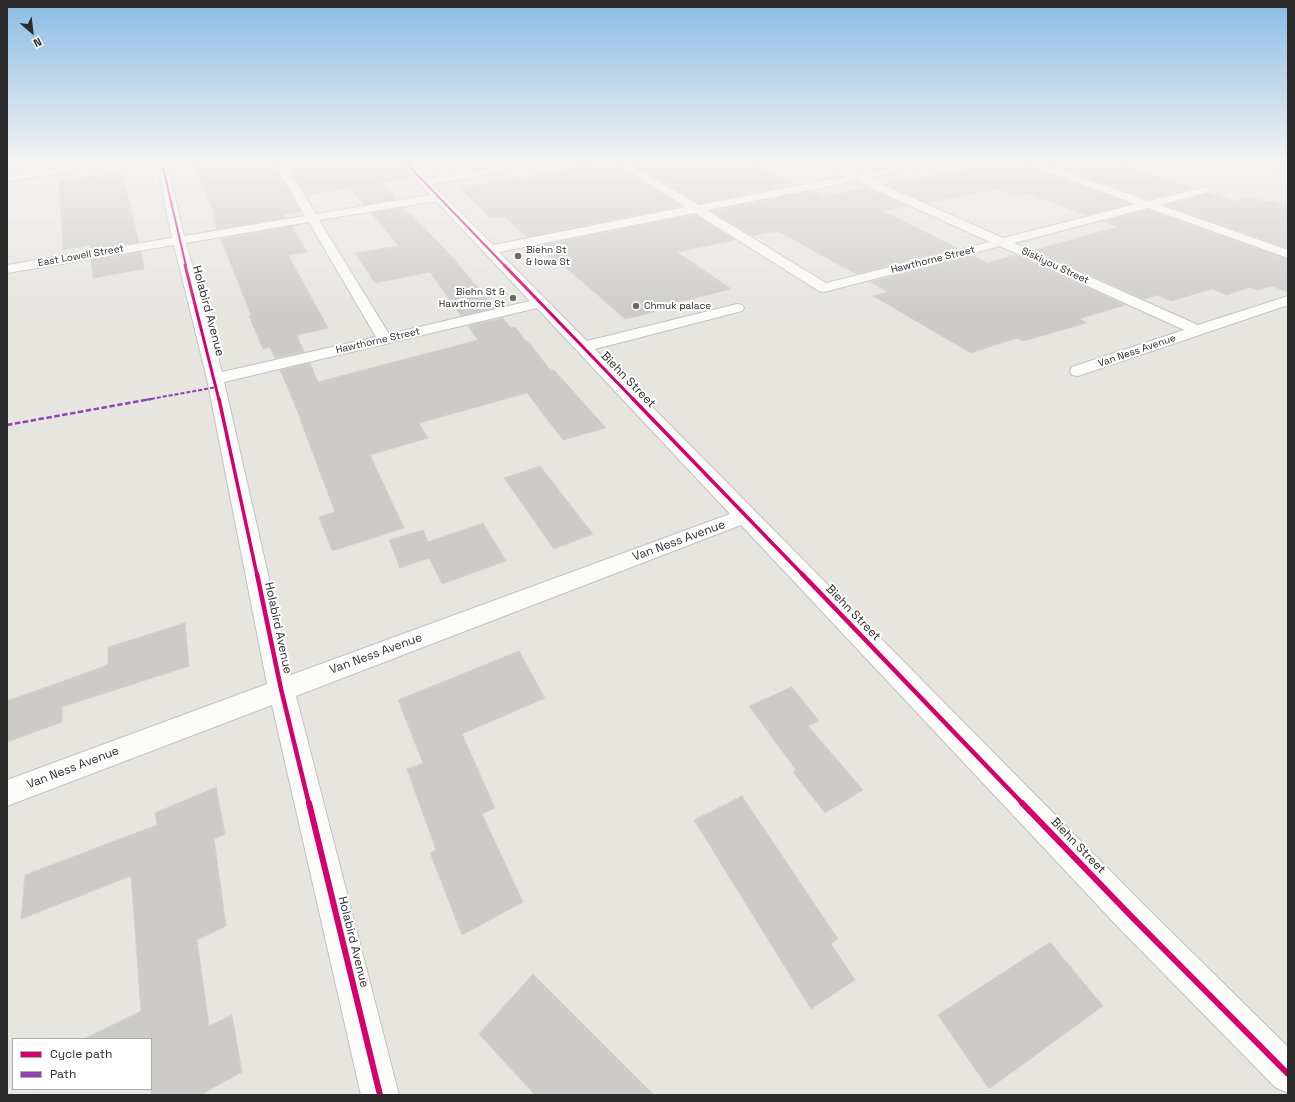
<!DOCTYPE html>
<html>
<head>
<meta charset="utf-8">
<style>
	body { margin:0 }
	#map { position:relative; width:1295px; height:1102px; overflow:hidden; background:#e7e5e0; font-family:"Space Grotesk",sans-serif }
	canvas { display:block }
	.frame { position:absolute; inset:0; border:8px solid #2a2a2a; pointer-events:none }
	.legend { position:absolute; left:12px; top:1038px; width:140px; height:52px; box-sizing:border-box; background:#fff; border:1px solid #aaa; margin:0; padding:5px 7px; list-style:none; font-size:12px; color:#2a2a2a }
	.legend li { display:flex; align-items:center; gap:8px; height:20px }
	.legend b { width:20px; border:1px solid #aaa }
	.north { position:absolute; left:12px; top:12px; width:40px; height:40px; -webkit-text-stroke:3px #fff; paint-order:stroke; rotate:152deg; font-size:11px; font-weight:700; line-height:16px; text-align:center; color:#2a2a2a }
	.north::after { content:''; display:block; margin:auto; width:14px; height:18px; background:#2a2a2a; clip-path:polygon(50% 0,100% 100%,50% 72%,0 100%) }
</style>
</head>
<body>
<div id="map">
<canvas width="1295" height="1102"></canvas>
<div class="frame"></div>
<ul class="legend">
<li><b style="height:5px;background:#d6006c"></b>Cycle path</li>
<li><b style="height:5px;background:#8e44ad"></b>Path</li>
</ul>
<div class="north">N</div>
</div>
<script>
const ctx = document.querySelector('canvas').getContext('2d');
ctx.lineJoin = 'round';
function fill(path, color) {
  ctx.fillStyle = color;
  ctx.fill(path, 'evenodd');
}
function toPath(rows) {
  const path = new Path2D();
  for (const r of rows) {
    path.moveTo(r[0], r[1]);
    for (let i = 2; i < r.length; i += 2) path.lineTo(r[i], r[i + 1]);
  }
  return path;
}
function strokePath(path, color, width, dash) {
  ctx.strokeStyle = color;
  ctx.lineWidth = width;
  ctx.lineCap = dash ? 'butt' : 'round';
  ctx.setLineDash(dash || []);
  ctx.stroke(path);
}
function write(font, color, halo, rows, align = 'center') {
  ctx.font = font + ' "Space Grotesk",sans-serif';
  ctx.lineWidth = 4;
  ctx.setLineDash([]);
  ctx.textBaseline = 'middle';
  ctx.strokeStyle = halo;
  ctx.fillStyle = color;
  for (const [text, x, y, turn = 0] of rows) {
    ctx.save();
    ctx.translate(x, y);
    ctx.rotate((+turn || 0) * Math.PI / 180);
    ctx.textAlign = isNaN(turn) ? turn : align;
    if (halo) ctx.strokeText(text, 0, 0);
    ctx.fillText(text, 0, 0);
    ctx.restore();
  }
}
const building = toPath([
	[194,163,273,163,301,212,284,214,286,218,217,229,212,216,215,216,194,163],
	[286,163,400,163,413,178,382,183,395,199,364,205,350,188,306,195,286,163],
	[603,163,614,163,682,206,527,237,503,216,490,218,460,188,603,163],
	[630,163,752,163,796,184,699,203,630,163],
	[975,163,1025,163,1026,166,1131,204,1086,215,1027,193,1015,196,996,189,927,203,885,184,974,168,975,163],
	[1046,163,1115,163,1194,188,1149,199,1046,163],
	[122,172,139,242,91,250,90,245,63,250,59,181,122,172],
	[867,188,908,206,883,211,958,248,856,274,778,231,752,236,711,211,811,191,821,196,827,196,867,188],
	[1210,193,1234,201,1252,197,1268,202,1273,200,1288,205,1288,248,1165,205,1210,193],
	[402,208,408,215,412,215,454,259,495,308,461,316,430,272,375,283,355,253,399,246,371,213,402,208],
	[1148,210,1288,259,1288,292,1272,286,1258,290,1250,287,1227,295,1212,289,1171,301,1157,295,1144,299,1034,250,1118,227,1103,221,1148,210],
	[695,215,735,240,677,252,731,289,651,309,655,312,625,319,562,264,558,265,537,246,695,215],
	[292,226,307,252,288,255,328,328,297,335,304,352,275,358,270,347,263,349,249,316,251,315,221,239,292,226],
	[141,252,144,269,93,278,91,260,141,252],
	[972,255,987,263,1016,255,1125,305,1079,319,1087,323,1023,341,1017,338,971,353,873,296,888,292,870,282,972,255],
	[503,318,511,328,515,327,526,341,528,341,551,371,554,370,606,428,563,440,527,393,419,423,428,438,370,455,404,528,332,551,319,517,335,512,300,419,301,419,280,370,310,363,318,382,478,340,468,326,503,318],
	[540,466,593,534,554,549,504,478,540,466],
	[483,523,506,561,442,584,429,558,400,568,389,540,423,530,428,542,483,523],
	[185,623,189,666,62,707,62,722,7,742,7,701,108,665,108,647,185,623],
	[519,651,545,698,462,734,495,808,482,814,523,902,462,935,430,853,436,850,407,769,423,763,398,700,519,651],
	[792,687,819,721,808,726,863,790,825,813,793,772,796,770,749,706,792,687],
	[216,787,225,834,214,839,226,926,197,940,209,1026,232,1015,242,1072,200,1095,151,1095,151,1039,84,1039,141,1011,131,876,21,919,25,875,157,825,155,813,216,787],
	[742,796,838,939,831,944,855,980,811,1009,694,820,742,796],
	[1050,942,1103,1006,989,1089,938,1015,1050,942],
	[533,974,654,1095,535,1095,479,1034,533,974]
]);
fill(building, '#cccbc7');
strokePath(building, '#d2d1cc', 1);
const minor = toPath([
	[95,163,124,163,119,166,7,181,7,175,95,163],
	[157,163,167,163,184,236,305,216,274,163,284,163,316,214,430,195,401,163,412,163,427,178,521,163,546,163,541,166,432,184,493,245,686,207,615,163,627,163,699,205,846,176,821,163,835,163,859,174,913,163,934,163,929,166,868,178,1003,238,1136,204,1027,165,1026,163,1041,163,1149,201,1205,187,1209,188,1210,190,1209,192,1160,205,1288,250,1288,258,1148,208,1014,243,1198,325,1288,296,1288,305,1078,376,1072,375,1070,371,1072,367,1184,330,1000,246,824,292,819,291,695,213,499,252,587,341,737,304,742,305,744,308,742,311,595,349,1143,904,1288,1047,1288,1093,1275,1087,1119,928,741,525,296,696,399,1095,361,1095,272,705,7,806,7,780,267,684,207,379,174,245,7,273,7,265,172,238,157,163],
	[856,181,990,242,826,283,707,210,856,181],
	[436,201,530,301,389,334,319,220,436,201],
	[309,222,376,337,222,372,186,243,309,222],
	[537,308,730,514,291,675,224,382,537,308]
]);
const highway = toPath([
	[1269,163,1288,164,1288,170,1270,165,1269,163]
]);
strokePath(minor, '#c2c1c0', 2);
strokePath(highway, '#c4c3c1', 2);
fill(minor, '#fbfbfa');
fill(highway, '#e6ded5');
strokePath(toPath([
	[145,400,217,387]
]), '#8e44ad', 2, [4, 2]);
strokePath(toPath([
	[7,425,151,399]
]), '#8e44ad', 2.5, [5.5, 2.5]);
strokePath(toPath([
	[162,163,186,266],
	[406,163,505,266]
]), '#d6006c', 2);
strokePath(toPath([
	[185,265,219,400],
	[504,265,634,400]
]), '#d6006c', 3);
strokePath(toPath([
	[219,399,257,575],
	[633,399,803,575]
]), '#d6006c', 3.5);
strokePath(toPath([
	[257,574,281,689,309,804],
	[802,574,1023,804]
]), '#d6006c', 4.5);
strokePath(toPath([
	[309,803,380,1095],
	[1022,803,1131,916,1288,1074]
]), '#d6006c', 6);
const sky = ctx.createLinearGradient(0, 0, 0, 317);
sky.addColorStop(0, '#89bce5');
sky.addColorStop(0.51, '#f4f3f1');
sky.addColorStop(1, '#f4f3f100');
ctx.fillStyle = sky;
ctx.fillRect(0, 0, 1295, 317);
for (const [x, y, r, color] of [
	[518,256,4,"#6c6b6a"],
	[513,298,4,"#6c6b6a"],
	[636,306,4,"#6c6b6a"]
]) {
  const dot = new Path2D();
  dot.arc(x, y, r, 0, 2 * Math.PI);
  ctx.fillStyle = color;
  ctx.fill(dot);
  strokePath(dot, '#fff', 1.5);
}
write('10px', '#2a2a2a', '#fff', [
	["Biehn St",526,250],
	["& Iowa St",526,262],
	["Biehn St &",505,292,"right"],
	["Hawthorne St",505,304,"right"],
	["Chmuk palace",644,306]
], 'left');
write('10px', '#2a2a2a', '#fff', [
	["East Lowell Street",81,256,-10],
	["Hawthorne Street",933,260,-14],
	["Siskiyou Street",1055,266,25],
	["Hawthorne Street",378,341,-13],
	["Van Ness Avenue",1137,351,-19]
]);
write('12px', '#2a2a2a', '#fff', [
	["Holabird Avenue",208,311,75],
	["Biehn Street",628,380,46],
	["Van Ness Avenue",679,541,-20],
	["Biehn Street",853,613,46],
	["Holabird Avenue",278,628,78],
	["Van Ness Avenue",376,654,-20],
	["Van Ness Avenue",73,768,-21],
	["Biehn Street",1078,846,46],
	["Holabird Avenue",353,942,76]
]);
</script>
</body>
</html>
